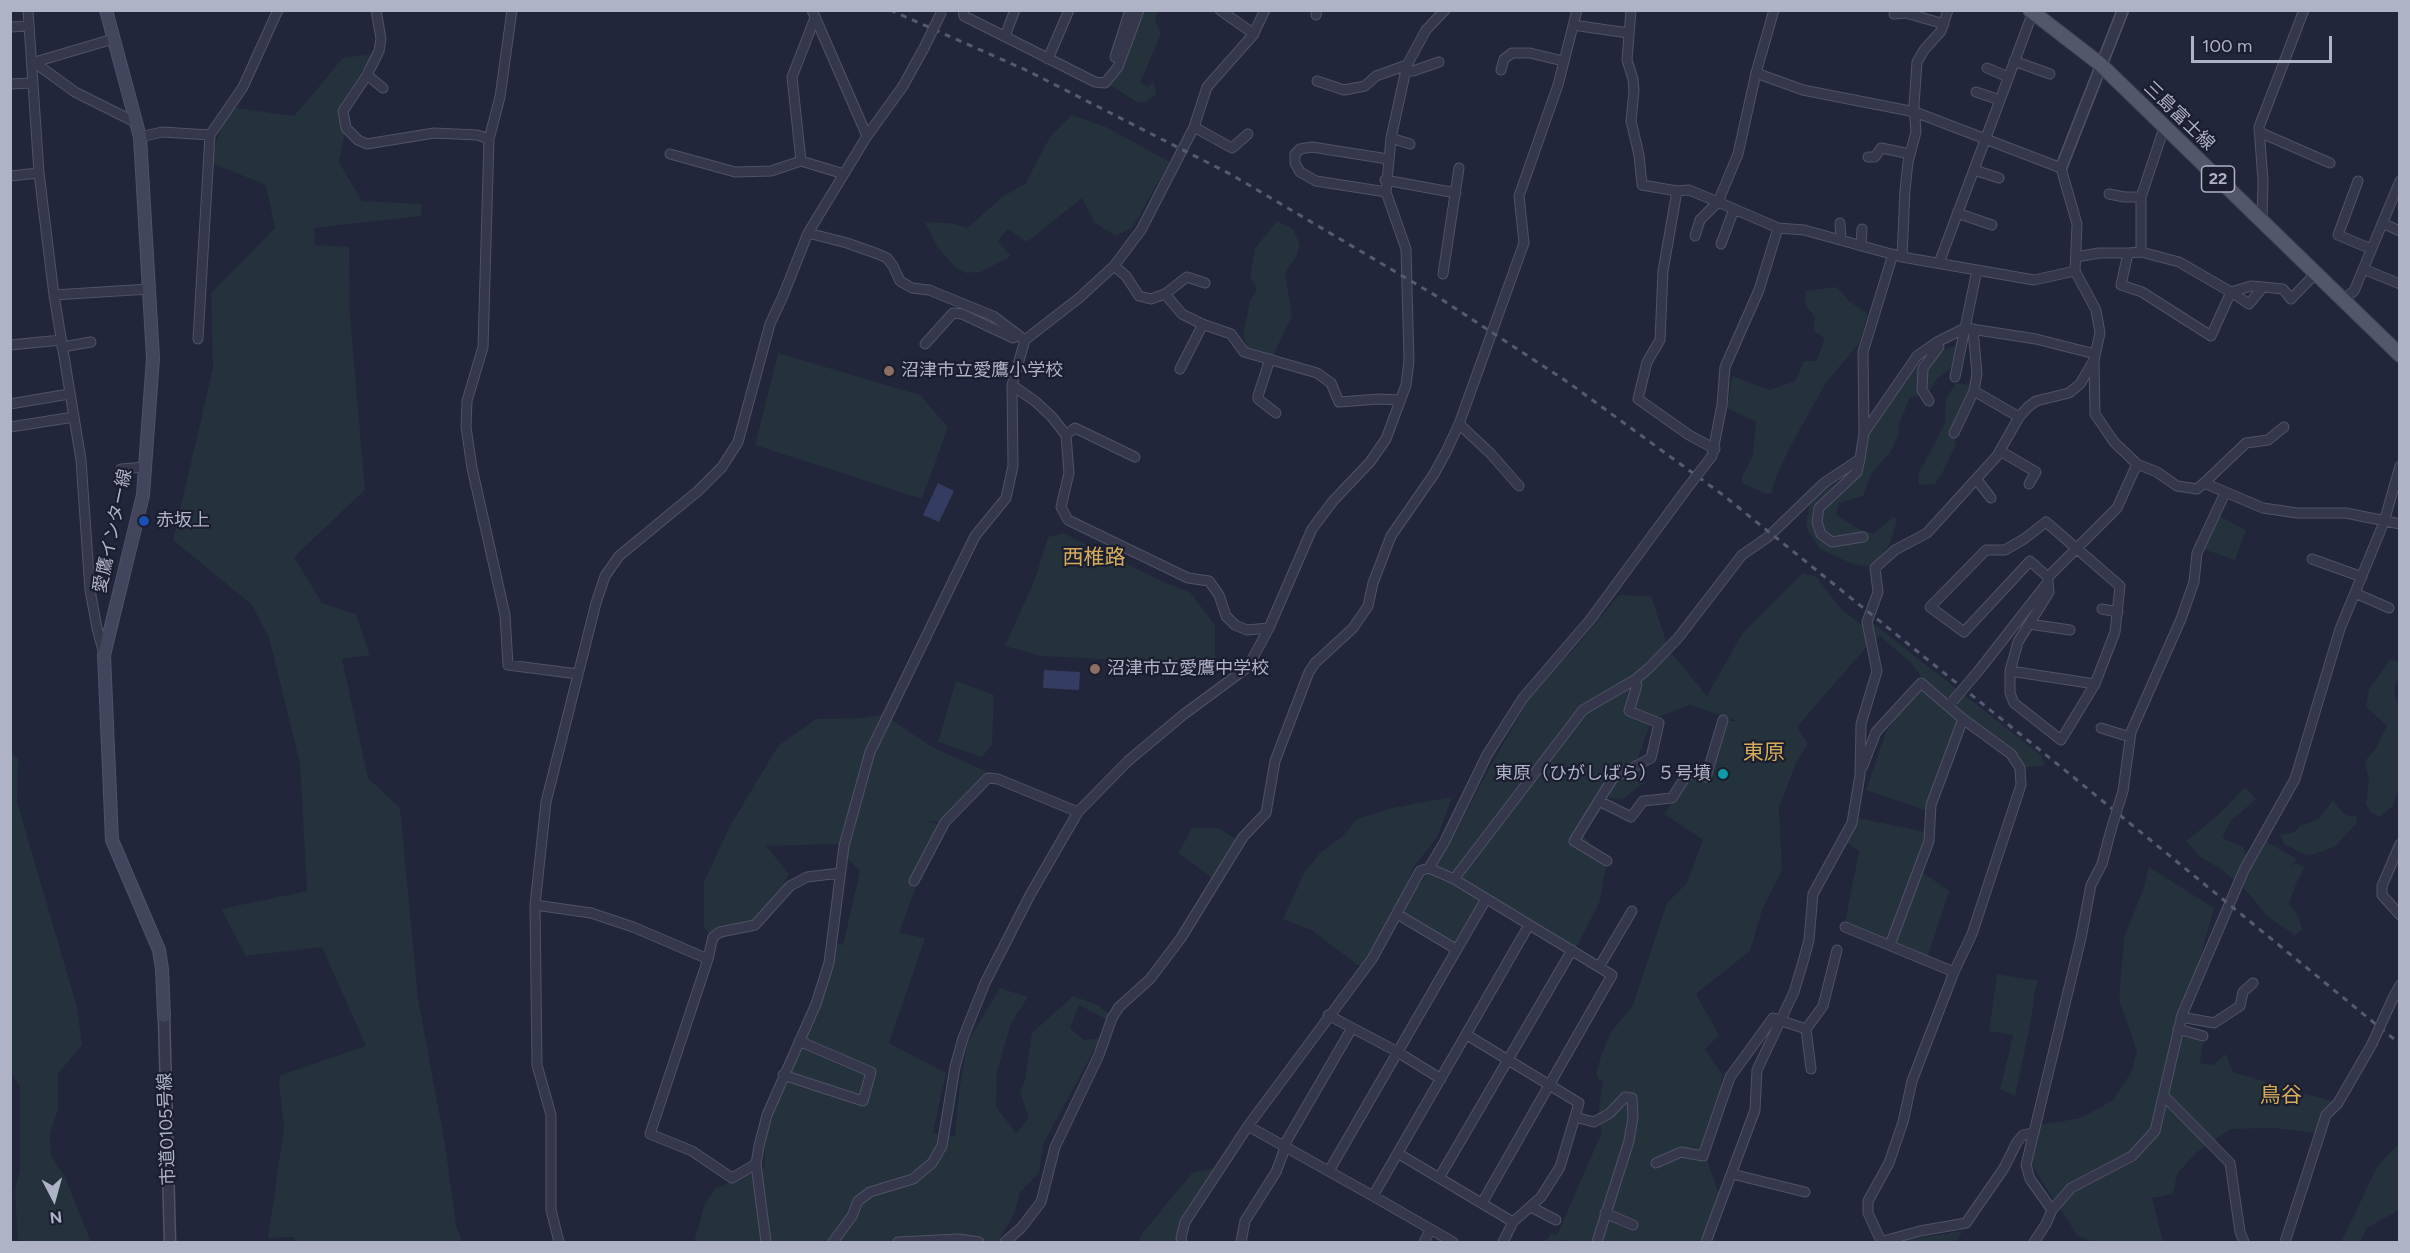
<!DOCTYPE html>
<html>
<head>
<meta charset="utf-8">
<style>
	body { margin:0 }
	#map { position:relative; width:2410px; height:1253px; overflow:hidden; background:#21263a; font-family:Figtree,sans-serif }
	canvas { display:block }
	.frame { position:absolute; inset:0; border:12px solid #afb3c6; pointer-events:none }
	.north { position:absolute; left:24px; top:1169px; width:60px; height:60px; -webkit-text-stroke:4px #1a1e2f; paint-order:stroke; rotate:174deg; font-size:16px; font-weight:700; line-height:24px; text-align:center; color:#afb3c6 }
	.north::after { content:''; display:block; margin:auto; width:21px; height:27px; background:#afb3c6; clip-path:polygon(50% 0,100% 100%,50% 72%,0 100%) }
	.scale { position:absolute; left:2191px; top:36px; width:141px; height:27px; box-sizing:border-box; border:3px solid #afb3c6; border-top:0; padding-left:8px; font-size:18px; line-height:21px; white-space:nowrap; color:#afb3c6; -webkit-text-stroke:4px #1a1e2f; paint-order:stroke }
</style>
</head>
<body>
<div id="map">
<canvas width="2410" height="1253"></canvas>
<div class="frame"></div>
<div class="north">N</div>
<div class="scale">100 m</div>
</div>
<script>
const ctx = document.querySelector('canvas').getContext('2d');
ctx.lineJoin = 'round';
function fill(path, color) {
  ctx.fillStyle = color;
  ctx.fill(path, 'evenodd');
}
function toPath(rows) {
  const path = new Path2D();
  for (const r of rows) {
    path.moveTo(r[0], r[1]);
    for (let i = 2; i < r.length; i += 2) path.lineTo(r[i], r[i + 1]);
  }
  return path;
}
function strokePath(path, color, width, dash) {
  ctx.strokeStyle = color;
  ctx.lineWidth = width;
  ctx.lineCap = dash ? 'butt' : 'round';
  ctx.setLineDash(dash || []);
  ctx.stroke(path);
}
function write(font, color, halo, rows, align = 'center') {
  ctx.font = font + ' Figtree,"Noto Sans JP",sans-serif';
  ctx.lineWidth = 4.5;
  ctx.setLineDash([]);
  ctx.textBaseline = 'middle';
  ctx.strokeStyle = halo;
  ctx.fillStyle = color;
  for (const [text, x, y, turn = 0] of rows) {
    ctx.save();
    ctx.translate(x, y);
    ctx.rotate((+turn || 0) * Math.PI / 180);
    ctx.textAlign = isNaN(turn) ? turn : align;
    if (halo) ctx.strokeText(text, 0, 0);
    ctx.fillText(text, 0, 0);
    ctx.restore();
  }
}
fill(toPath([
	[1143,11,1158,11,1155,20,1161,34,1140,83,1148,87,1154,81,1156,95,1144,103,1137,102,1108,84],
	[373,54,340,105,345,132,339,162,362,201,422,204,421,216,314,228,315,245,349,247,350,316,365,490,294,557,322,603,356,614,370,655,342,659,368,778,400,808,418,998,445,1145,456,1225,462,1242,295,1242,294,1237,268,1238,284,1127,279,1083,281,1075,366,1046,322,947,246,956,221,909,307,891,300,764,269,637,251,604,173,540,213,368,211,293,275,228,266,185,209,162,229,107,294,116,343,58],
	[1072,115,1106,127,1170,162,1132,228,1116,236,1095,223,1082,198,1027,242,1008,229,998,241,1011,256,981,272,966,273,956,268,937,247,925,222,951,223,967,228,1002,197,1025,184,1050,137],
	[1277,221,1293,229,1300,245,1296,257,1285,273,1292,316,1273,356,1247,347,1243,335,1250,301,1257,289,1250,276,1255,248],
	[1837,287,1849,301,1868,314,1859,344,1827,381,1789,449,1775,480,1772,493,1766,494,1742,483,1742,476,1753,456,1756,422,1727,408,1732,376,1770,390,1795,381,1804,361,1816,361,1825,339,1813,330,1815,317,1806,306,1805,291],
	[1956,346,1952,367,1937,379,1926,396,1910,397,1898,427,1899,434,1890,453,1872,472,1863,496,1839,503,1837,510,1836,515,1861,530,1873,534,1893,517,1897,519,1890,544,1881,556,1874,564,1867,567,1850,563,1820,549,1806,527,1809,506,1825,488,1845,482,1861,455,1866,434,1910,369,1927,366,1946,349],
	[778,353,920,395,948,427,922,499,755,445],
	[1956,383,1968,385,1974,391,1953,432,1956,444,1945,468,1935,484,1919,485,1918,475,1945,423,1946,398],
	[2216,514,2246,530,2235,560,2203,549],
	[1063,533,1168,584,1190,592,1215,625,1215,665,1041,656,1005,646,1035,579,1048,537],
	[1803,573,1816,576,1841,609,1867,629,1870,643,1797,727,1808,744,1795,765,1779,808,1782,871,1762,910,1750,951,1696,994,1719,1035,1705,1049,1722,1074,1720,1092,1713,1108,1708,1163,1719,1194,1709,1227,1699,1242,1571,1242,1565,1240,1568,1242,1537,1242,1546,1240,1552,1233,1557,1235,1602,1132,1598,1116,1603,1080,1599,1080,1596,1074,1601,1056,1611,1032,1633,1005,1667,903,1687,883,1703,840,1664,814,1692,777,1709,779,1724,721,1737,721,1690,705,1652,719,1638,758,1645,782,1623,799,1609,798,1613,781,1581,833,1607,861,1599,904,1576,947,1486,899,1456,947,1399,911,1450,844,1480,785,1534,690,1575,648,1619,595,1651,596,1669,650,1707,696,1742,634],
	[1869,620,2041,755,2045,766,2023,767,1951,706,1923,680,1913,665,1880,636,1872,642],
	[2390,660,2399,662,2399,674,2394,691,2399,708,2399,789,2393,806,2380,817,2371,813,2366,804,2369,780,2365,761,2376,748,2387,726,2366,707,2369,689],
	[956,681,994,695,992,745,982,757,938,742],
	[1920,684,1962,718,1927,811,1866,790,1886,732],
	[883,714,932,747,992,774,939,822,923,821,939,824,899,933,925,938,889,1043,946,1073,933,1133,955,1136,959,1091,968,1041,1000,988,1028,997,1011,1023,997,1072,996,1107,1016,1133,1029,1118,1020,1092,1025,1080,1032,1033,1073,996,1098,1005,1110,1015,1106,1019,1079,1005,1070,1028,1084,1040,1101,1038,1043,1144,1039,1173,1020,1192,1015,1212,998,1242,694,1242,705,1204,715,1189,764,1168,765,1138,835,943,843,945,860,871,843,855,838,844,766,846,789,874,763,919,716,942,704,927,704,882,730,826,778,746,816,719,864,718],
	[11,751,18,759,17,802,77,1007,82,1045,58,1074,58,1109,50,1133,51,1156,64,1175,91,1242,18,1242,15,1190,20,1170,20,1087,10,1071],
	[2245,787,2256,799,2231,821,2222,838,2243,847,2247,856,2262,839,2297,859,2289,868,2295,863,2305,867,2298,879,2289,903,2299,917,2302,930,2295,935,2268,917,2243,887,2221,869,2199,856,2186,841,2217,816],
	[1452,797,1438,836,1413,868,1396,916,1365,965,1358,965,1311,930,1283,919,1305,871,1320,853,1342,837,1357,819,1392,808],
	[2333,800,2343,813,2349,816,2356,816,2357,823,2334,847,2315,854,2305,855,2284,844,2280,835,2295,832,2300,826,2319,819],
	[1853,817,1926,832,1921,871,1949,891,1928,956,1845,923,1859,851,1842,840],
	[1192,828,1218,828,1236,839,1214,879,1178,853],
	[2149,867,2214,908,2190,995,2180,1022,2195,1038,2203,1043,2200,1063,2213,1065,2226,1054,2233,1072,2338,1103,2320,1133,2272,1128,2231,1129,2197,1152,2177,1174,2173,1194,2152,1198,2163,1242,2092,1242,2077,1235,2031,1164,2040,1125,2081,1118,2113,1100,2132,1071,2137,1051,2119,1000,2124,938,2144,887],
	[1997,974,2038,981,2035,990,2031,1021,2015,1096,2000,1089,2013,1035,1989,1031],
	[2399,1144,2399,1210,2367,1228,2360,1242,2341,1242,2378,1165],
	[1214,1168,1210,1190,1183,1228,1180,1242,1139,1242,1140,1236,1192,1173],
	[1962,1231,1957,1242,1893,1242]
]), '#23323b');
fill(toPath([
	[938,483,954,491,939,522,923,515],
	[1044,670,1080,672,1079,690,1043,688]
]), '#343d61');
const minor = toPath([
	[28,10,39,173,54,295,81,460,90,590,97,628,104,654],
	[376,10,381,39,379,51,367,75,343,111,346,128,358,140,367,144,434,133,477,135,489,139],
	[512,10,500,97,489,139,483,347,467,401,466,427,472,468,505,615,508,665,578,674],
	[812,10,867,136],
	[963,10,964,16,1095,82,1105,83,1118,67,1139,10],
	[1220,10,1254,34],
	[1631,10,1627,60,1633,79,1634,91,1631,121,1639,155,1642,185,1677,191,1689,190,1718,202,1700,220,1695,236],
	[1894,14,1906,13,1944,24],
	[1316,15,1317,10],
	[1573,25,1628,33],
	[10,27,29,26],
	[1005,36,1015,10],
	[1115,57,1130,10],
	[1048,59,1069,10],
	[31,60,75,92,137,123],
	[2014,61,2050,74],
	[35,62,113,39],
	[1987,68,2008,77],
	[1501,70,1504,59,1512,53,1530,53,1563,61],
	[1405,71,1413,71,1439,62],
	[367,75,383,88],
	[1317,81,1344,90,1365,86,1376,76,1407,65],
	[10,84,32,83],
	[1976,92,2000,100],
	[1194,127,1232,148,1248,134],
	[2164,128,2141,197,2141,252,2128,253,2121,285,2142,292,2211,336,2231,292,2249,304,2263,287,2283,289,2291,299,2316,273],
	[2259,132,2330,163],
	[140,137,162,132,210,135],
	[1391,138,1410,144],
	[670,154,735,172,771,171,801,161,844,174],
	[1868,157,1875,157,1881,148,1910,154],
	[801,161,792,77,815,18],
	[1974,170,1999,178],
	[10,176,39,173],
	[1385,180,1456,193],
	[2358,181,2338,235,2371,249],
	[1677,191,1663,271,1660,340,1647,362,1638,399,1689,435,1715,449],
	[1386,192,1316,181,1300,172,1295,163,1295,154,1300,149,1312,147,1388,159],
	[2109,194,2124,197,2141,197],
	[1957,213,1992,225],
	[2262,221,2263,181,2259,127,2304,10],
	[1840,223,1841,240],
	[2382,223,2400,231],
	[1778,228,1804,230,1902,257,2034,280,2075,271],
	[808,233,847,243,878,254,887,258,893,266,900,281,912,288,929,290,993,316,1025,340],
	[1721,244,1734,209],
	[1861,246,1862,229],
	[2141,252,2179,262,2231,292,2251,286,2263,287],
	[1902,257,1905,190,1908,162,1916,132,1914,105,1917,62,1924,50,1941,31,1948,10],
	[2076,257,2099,253,2128,253],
	[1939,263,2033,12],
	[1114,266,1126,276,1139,296,1151,299,1165,294,1182,314,1202,324,1231,334,1244,352,1317,373,1331,383,1339,402,1379,399,1401,400],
	[2363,269,2400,284],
	[1443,274,1459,168],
	[1165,294,1187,277,1205,283],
	[54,295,149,289],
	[2344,299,2354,291,2400,181],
	[1973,329,1977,374,1974,391,2019,417],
	[198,339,210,135,243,87,278,10],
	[925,344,953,313,962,314,1013,338,1018,335],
	[10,345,61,340],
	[62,347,91,342],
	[1270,359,1258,396,1258,399,1276,413],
	[2094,360,2095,414,2114,442,2137,464,2157,472,2177,486,2197,489,2204,483,2263,508,2297,513,2346,513,2400,524],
	[1180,369,1203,324],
	[1955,377,1965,328,2036,339,2095,354],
	[1012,385,1036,402,1052,417,1066,435,1069,473,1061,507,1068,520,1188,578,1209,581,1219,595,1226,616,1235,625,1247,630,1269,628],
	[1929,401,1922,390,1923,368,1939,347,1937,342],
	[10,404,69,394],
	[1459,424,1491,454,1519,486],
	[10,427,74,417],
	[1864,433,1917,356,1937,342,1965,328,1977,270],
	[1954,433,1974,391],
	[1066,435,1075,428,1135,457],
	[2000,451,2036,472,2029,484],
	[1712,456,1722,405,1725,367,1759,290,1778,228,1718,202,1738,154,1756,73,1774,10],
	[1860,459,1857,472,1819,508,1817,522,1821,534,1832,542,1863,537],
	[121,469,145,467],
	[1977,480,1991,498],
	[2204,483,2246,443,2268,440,2284,427],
	[2312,559,2362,577],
	[2048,582,2049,592,2018,642,2010,671,2010,693,2014,703,2061,740,2095,684,2115,632,2120,586,2046,522,2024,539,2005,550,1986,550,1930,607,1964,632,2030,561,2048,577],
	[2355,593,2389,608],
	[2102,609,2118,612],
	[2029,624,2070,630],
	[1980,669,2048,582,2048,577,2117,508,2137,464],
	[2010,671,2095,684],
	[2101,728,2130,737],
	[1862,768,1876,732,1921,683,1963,719,2011,754,2020,768,2021,785,1972,934,1954,972,1912,1081,1903,1122,1889,1163,1868,1201,1868,1213,1881,1241],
	[2123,791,2131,732,2181,619,2194,582,2197,553,2225,493],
	[1599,801,1631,817,1643,801,1672,798,1688,773,1706,777,1723,720],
	[2400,844,2382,886,2382,895,2400,915],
	[1607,861,1574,841,1613,778,1651,758,1659,723,1629,711,1637,685,1634,680],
	[1429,868,1444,843,1487,755,1523,698,1590,620,1685,491],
	[1454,879,1583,710,1636,679,1649,668,1678,638,1742,555,1768,537,1824,483,1860,459,1864,433,1863,352,1893,254],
	[914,881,945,822,988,778,998,779,1078,812],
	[535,905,591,913,633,927,708,959,650,1134,692,1151,732,1178,756,1164],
	[1397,914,1456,949],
	[1845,927,1954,972],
	[1890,945,1929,841,1931,805,1963,719],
	[708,959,713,937,720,932,755,925,790,886,807,877,840,873],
	[1599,967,1632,911],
	[2393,998,2400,985],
	[1328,1015,1396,1051,1441,1079],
	[2181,1017,2214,1023,2240,1006,2243,992,2253,983],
	[1806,1029,1823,1006,1837,950],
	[2178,1029,2203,1036],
	[1467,1035,1579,1103,1560,1167,1541,1197,1513,1222],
	[783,1075,863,1101,871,1072,799,1041],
	[2164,1096,2230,1163,2240,1232,2244,1242],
	[1575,1117,1594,1122,1610,1113,1625,1097,1632,1098,1633,1117,1629,1141,1597,1242],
	[1248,1126,1373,1196,1453,1242],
	[1283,1147,1352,1028],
	[1399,1154,1513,1222,1503,1242],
	[1656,1163,1681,1152,1703,1156,1730,1077,1773,1018,1806,1029,1811,1069],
	[1329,1171,1486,899],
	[1732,1174,1805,1192],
	[1439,1178,1572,950],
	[1373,1196,1529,925],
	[1531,1207,1556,1220],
	[2052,1210,2030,1179,2026,1165,2081,938,2091,885,2102,864,2111,830],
	[1605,1213,1633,1225],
	[559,1242,551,1210,551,1115,537,1065,535,905,546,802,596,603,605,576,619,556,698,491,722,467,738,442,770,324,783,296,808,233,867,136,903,86,924,48],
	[766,1242,756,1164,759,1146,767,1115,816,1004,829,963,844,846,870,752,975,536,1006,498,1013,466,1012,385,1025,340,1079,298,1114,266,1141,230,1194,127,1207,87,1253,35,1265,10],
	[833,1242,852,1216,858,1201,870,1192,913,1179,932,1163,942,1146,955,1067,963,1038,985,983,1030,895,1078,812,1128,761,1183,715,1248,667,1269,628,1312,529,1333,501,1370,462,1386,439,1406,385,1409,361,1406,249,1386,192,1391,138,1407,65,1426,30,1445,10],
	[898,1242,959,1239,979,1242],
	[1005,1242,1021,1228,1041,1202,1055,1147,1099,1055,1112,1018,1119,1007,1150,979,1181,938,1243,837,1266,813,1275,761,1309,672,1315,663,1353,628,1368,606,1373,583,1391,536,1434,474,1446,452,1459,424,1524,243,1519,196,1558,85,1577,10],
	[1182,1242,1181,1238,1185,1222,1248,1126,1372,959,1420,871,1429,868,1454,879,1612,975,1482,1203],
	[1241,1242,1245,1221,1276,1172,1285,1148],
	[1424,1242,1431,1229],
	[1706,1242,1755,1110,1757,1070,1794,992,1803,962,1809,940,1813,894,1852,823,1860,775,1861,724,1877,671,1867,622,1878,592,1875,568,1895,550,1927,533,1997,456,2019,417,2028,407,2036,401,2069,393,2080,384,2094,360,2100,333,2096,310,2075,271,2077,224,2061,168,1915,112,1803,90,1756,73],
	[1880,1242,1920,1231,1966,1223,2004,1168,2017,1142,2023,1135,2032,1133],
	[2034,1242,2046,1224,2052,1210,2071,1188,2132,1156,2155,1131,2182,1015,2244,870,2295,779,2340,629,2384,522,2400,466],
	[2285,1242,2326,1115,2338,1103,2372,1044]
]);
const tertiary = toPath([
	[2061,168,2123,10],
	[164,1016,170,1242]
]);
const secondary = toPath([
	[106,10,140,137,153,358,143,495,104,655,112,840,159,950,162,969,164,1016]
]);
const primary = toPath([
	[2030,10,2100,64,2400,355]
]);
strokePath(minor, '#4f5365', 11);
strokePath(tertiary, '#4f5365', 13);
strokePath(secondary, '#4f5365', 14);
strokePath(primary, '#3e4253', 16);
strokePath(minor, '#34384a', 9);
strokePath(tertiary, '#34384a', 10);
strokePath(secondary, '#42465d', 12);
strokePath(primary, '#52576a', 14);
strokePath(toPath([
	[890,10,1028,71,1232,175,1438,297,1569,383,1723,495,2061,767,2400,1044]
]), '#565b71', 3, [6, 6]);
const minorBridge = toPath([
	[924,48,942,11],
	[1685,491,1712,456],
	[1953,701,1980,669],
	[2111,830,2123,791],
	[2372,1044,2393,998]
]);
strokePath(minorBridge, '#4f5365', 11, []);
strokePath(minorBridge, '#34384a', 9);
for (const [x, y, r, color] of [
	[889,371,6,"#8d6e63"],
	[144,521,6,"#1a4fb4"],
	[1095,669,6,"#8d6e63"],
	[1723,774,6,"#0f9aa8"]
]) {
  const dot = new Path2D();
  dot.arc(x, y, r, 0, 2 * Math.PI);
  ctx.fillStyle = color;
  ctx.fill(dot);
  strokePath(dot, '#1a1e2f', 2);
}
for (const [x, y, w] of [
	[2218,179,33]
]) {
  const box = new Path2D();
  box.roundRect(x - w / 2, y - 13, w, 26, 4.5);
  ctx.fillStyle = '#1a1e2f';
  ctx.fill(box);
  strokePath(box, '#afb3c6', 1.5);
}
write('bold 16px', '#afb3c6', null, [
	["22",2218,179]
]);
write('18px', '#afb3c6', '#1a1e2f', [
	["三島富士線",2179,116,44],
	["愛鷹インター線",113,531,-78],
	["市道0105号線",167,1129,-92]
]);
write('18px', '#afb3c6', '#1a1e2f', [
	["沼津市立愛鷹小学校",901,371],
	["赤坂上",156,521],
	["沼津市立愛鷹中学校",1107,669],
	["東原（ひがしばら）５号墳",1711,774,"right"]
], 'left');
write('21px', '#d6ac5b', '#1a1e2f', [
	["西椎路",1094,558],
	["東原",1764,753],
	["鳥谷",2281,1096]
]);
</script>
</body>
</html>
